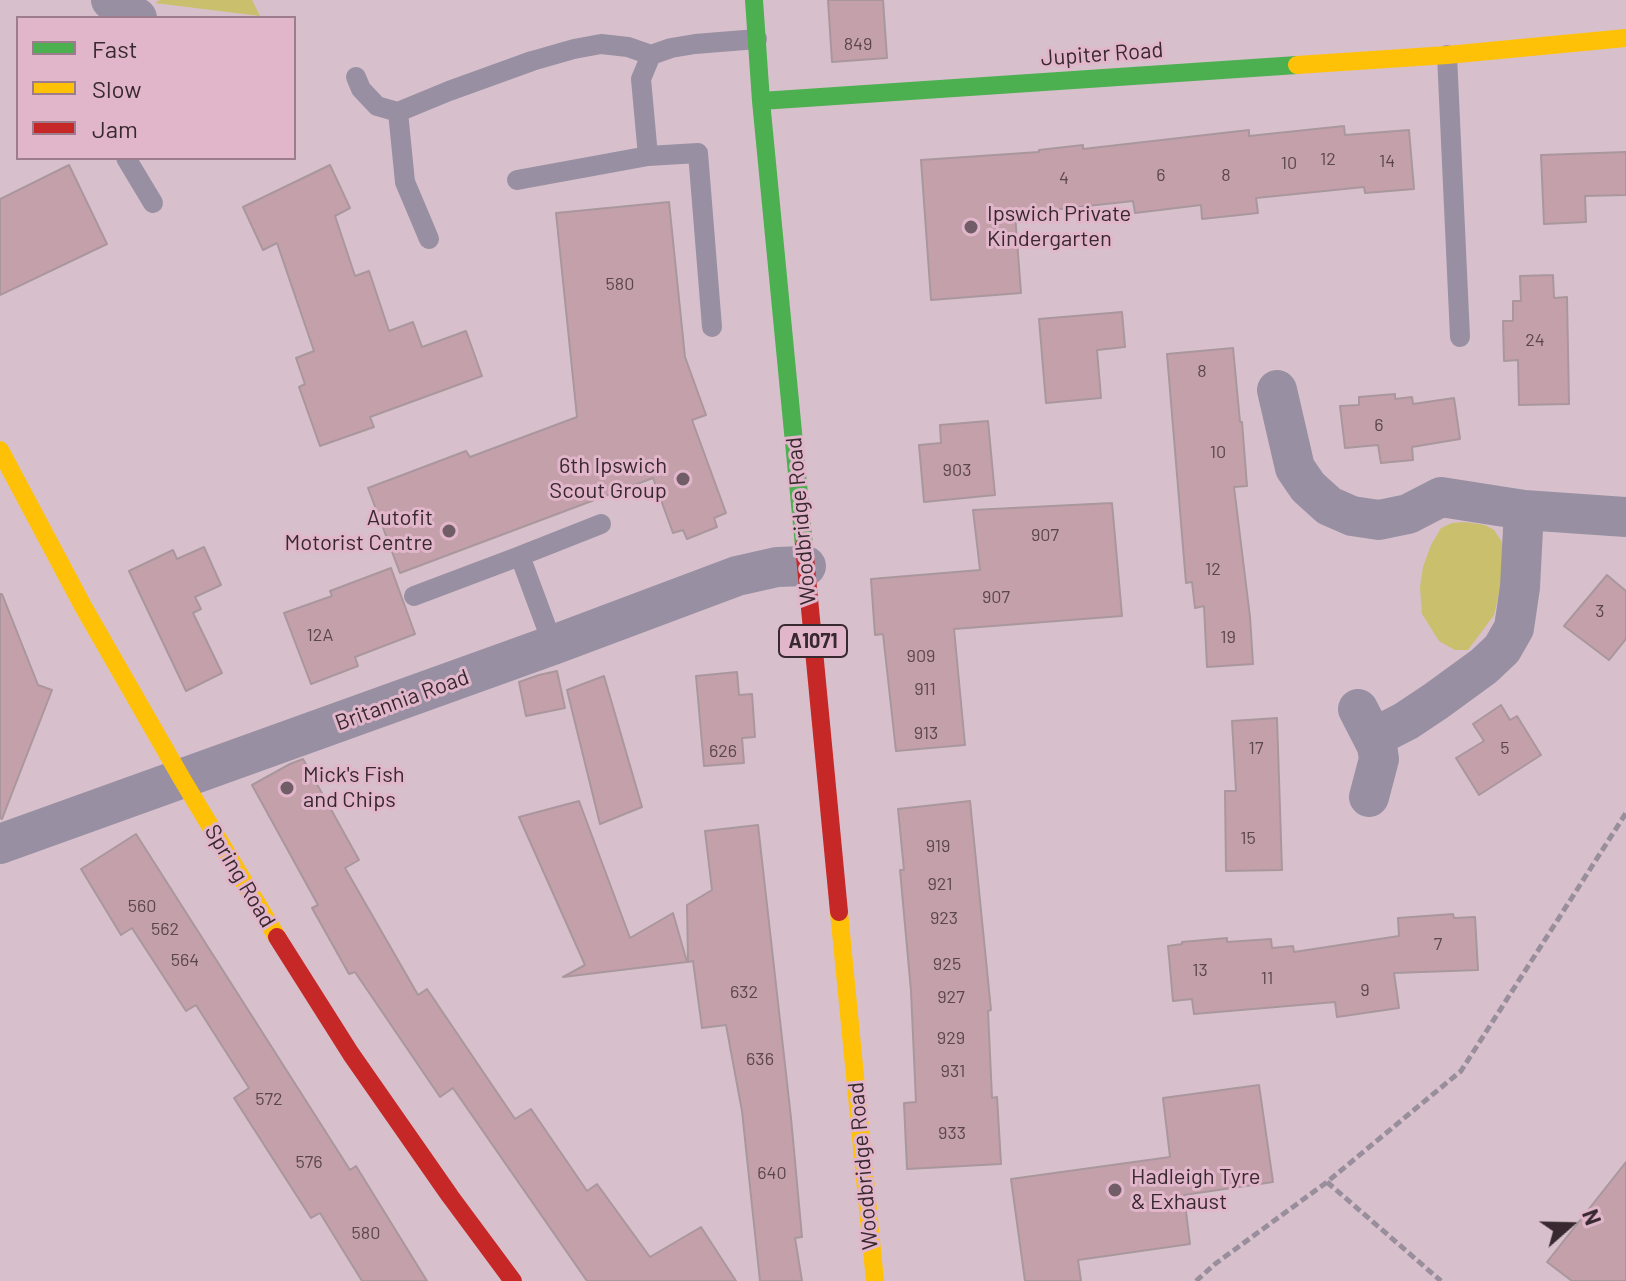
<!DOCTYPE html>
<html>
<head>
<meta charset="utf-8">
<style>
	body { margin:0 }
	#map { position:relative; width:1626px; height:1281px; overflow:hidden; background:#d7c0cb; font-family:Barlow,sans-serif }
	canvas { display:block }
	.legend { position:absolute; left:16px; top:16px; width:280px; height:144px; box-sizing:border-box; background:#e1b6ca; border:2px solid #9d7d8c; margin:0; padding:10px 14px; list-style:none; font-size:24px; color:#38282f }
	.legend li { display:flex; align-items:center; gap:16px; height:40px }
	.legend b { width:40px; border:2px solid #9d7d8c }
	.north { position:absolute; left:1530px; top:1185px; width:80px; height:80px; -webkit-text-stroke:6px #e1b6ca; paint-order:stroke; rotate:70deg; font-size:22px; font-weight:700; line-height:32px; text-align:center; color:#38282f }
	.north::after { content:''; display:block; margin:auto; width:28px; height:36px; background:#38282f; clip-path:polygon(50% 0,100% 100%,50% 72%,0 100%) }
</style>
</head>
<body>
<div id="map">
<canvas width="1626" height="1281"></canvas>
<ul class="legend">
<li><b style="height:10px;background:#4caf50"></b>Fast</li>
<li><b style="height:10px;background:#ffc107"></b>Slow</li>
<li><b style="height:10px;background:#c62828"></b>Jam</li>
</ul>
<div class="north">N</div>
</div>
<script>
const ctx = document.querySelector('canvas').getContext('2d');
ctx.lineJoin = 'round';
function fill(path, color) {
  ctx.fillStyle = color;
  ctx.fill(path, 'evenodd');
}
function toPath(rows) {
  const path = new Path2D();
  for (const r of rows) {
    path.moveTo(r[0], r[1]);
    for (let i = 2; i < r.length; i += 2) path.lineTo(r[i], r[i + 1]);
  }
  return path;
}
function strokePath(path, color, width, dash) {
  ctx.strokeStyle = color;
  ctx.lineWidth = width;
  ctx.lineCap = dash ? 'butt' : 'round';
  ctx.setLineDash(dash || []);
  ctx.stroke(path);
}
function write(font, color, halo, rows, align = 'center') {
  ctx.font = font + ' Barlow,sans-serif';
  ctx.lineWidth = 6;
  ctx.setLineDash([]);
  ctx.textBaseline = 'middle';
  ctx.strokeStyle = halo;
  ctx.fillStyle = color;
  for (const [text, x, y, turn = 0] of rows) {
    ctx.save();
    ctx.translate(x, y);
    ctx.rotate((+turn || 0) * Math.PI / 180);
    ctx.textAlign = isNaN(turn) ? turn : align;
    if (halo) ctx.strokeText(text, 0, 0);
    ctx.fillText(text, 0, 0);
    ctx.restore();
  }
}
fill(toPath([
	[160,0,252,0,260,16,155,3],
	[1465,522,1485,525,1494,530,1502,542,1505,566,1494,615,1468,650,1455,650,1439,641,1422,614,1420,587,1423,567,1431,545,1441,528,1452,523]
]), '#cabf6d');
const building = toPath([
	[828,0,883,0,887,58,832,62,828,0],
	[1344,126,1345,135,1409,130,1414,189,1365,193,1364,187,1256,198,1258,213,1202,219,1201,205,1135,213,1133,201,1015,214,1021,293,931,300,921,160,1039,152,1039,150,1083,145,1083,149,1249,130,1249,136,1344,126],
	[1626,152,1626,195,1585,196,1586,222,1544,224,1541,155,1626,152],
	[69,165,107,244,0,295,0,199,69,165],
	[330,165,350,208,335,216,355,276,369,271,389,331,413,322,422,347,466,331,482,376,370,417,374,427,320,446,299,387,305,384,296,358,314,351,277,243,263,250,243,207,330,165],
	[669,202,685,357,706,415,692,420,726,513,714,518,717,527,687,539,683,530,673,533,653,478,400,573,368,488,466,451,470,457,577,417,556,213,669,202],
	[1553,275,1554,298,1567,297,1569,404,1519,405,1518,360,1504,361,1503,321,1513,321,1513,301,1521,301,1520,276,1553,275],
	[1122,312,1125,347,1097,350,1101,398,1046,403,1039,319,1122,312],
	[1233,348,1240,422,1242,422,1247,486,1234,487,1250,617,1253,664,1207,667,1204,606,1195,608,1192,582,1186,583,1167,354,1233,348],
	[1395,394,1395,399,1412,397,1413,404,1454,398,1460,439,1412,447,1413,460,1381,463,1378,445,1345,448,1340,406,1359,405,1359,397,1395,394],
	[988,421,995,495,924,502,919,445,941,443,940,425,988,421],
	[1112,503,1122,616,954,629,965,745,896,751,883,634,875,635,871,579,980,570,973,510,1112,503],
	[204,547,221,585,195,597,201,609,193,613,222,673,186,691,129,571,173,550,177,559,204,547],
	[391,568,415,634,355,657,358,666,311,684,284,613,332,596,330,591,391,568],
	[1607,575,1626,591,1626,639,1609,660,1564,626,1607,575],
	[0,594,2,594,38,685,52,690,2,819,0,818,0,594],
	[557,671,565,708,526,716,519,682,539,675,557,671],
	[737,672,739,695,752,694,755,737,742,738,744,763,704,766,696,676,737,672],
	[604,676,642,807,600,824,567,690,604,676],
	[1501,705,1510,720,1517,716,1541,755,1479,795,1456,758,1484,741,1473,724,1501,705],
	[1277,718,1282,870,1226,871,1225,791,1236,791,1232,721,1277,718],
	[303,759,359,860,345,868,418,995,427,989,515,1119,531,1109,587,1191,597,1184,650,1257,701,1227,736,1281,587,1281,453,1088,440,1097,355,972,349,974,312,908,318,905,252,785,290,764,303,759],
	[579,801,630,938,673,913,687,962,563,977,585,965,519,817,579,801],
	[970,801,991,1010,988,1011,992,1098,997,1097,1001,1164,907,1169,904,1103,916,1102,911,991,900,870,904,870,898,809,970,801],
	[758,825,791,1118,802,1237,795,1238,802,1281,760,1281,742,1111,726,1025,702,1028,693,961,688,962,687,905,712,890,705,831,758,825],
	[136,834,350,1170,356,1166,427,1281,362,1281,320,1213,311,1218,234,1098,249,1088,196,1005,186,1011,132,928,121,935,81,869,136,834],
	[1453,914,1454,918,1475,917,1478,970,1394,973,1399,1008,1337,1017,1335,1002,1194,1014,1192,999,1173,1001,1168,946,1182,944,1182,942,1227,938,1227,942,1271,939,1272,948,1293,946,1294,952,1399,936,1398,918,1453,914],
	[1259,1085,1273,1182,1184,1195,1190,1244,1078,1260,1081,1281,1025,1281,1011,1179,1170,1157,1163,1098,1259,1085],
	[1626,1162,1626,1281,1572,1281,1547,1262,1626,1162]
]);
fill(building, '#c4a0ab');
strokePath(building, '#a9979d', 2);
strokePath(toPath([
	[1327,1182,1441,1281],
	[1196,1281,1215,1264,1327,1182,1461,1071,1626,813]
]), '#998e9c', 5, [8, 4]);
strokePath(toPath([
	[1447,55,1460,337],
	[356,77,361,89,377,106,398,112,449,91,532,61,574,49,601,44,628,47,651,55],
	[398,112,405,182,429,239],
	[648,156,641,79,651,55,671,48,695,44,757,39],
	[126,158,153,203],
	[517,180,648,156,698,153,712,327],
	[520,556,601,524],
	[414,596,520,556,553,645]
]), '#988fa3', 20);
strokePath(toPath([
	[111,0,137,18],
	[1277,390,1295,468,1308,487,1329,506,1352,516,1379,520,1408,514,1441,497,1524,510],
	[1358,709,1377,746,1379,759,1369,797],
	[1373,738,1406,721,1436,701,1484,666,1502,649,1514,628,1520,587,1524,510,1626,517],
	[0,844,553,645,737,576,777,567,806,566]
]), '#988fa3', 40);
strokePath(toPath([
	[754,0,761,101,804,546],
	[761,101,1297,65]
]), '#4caf50', 18);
strokePath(toPath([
	[1297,65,1447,55,1626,38],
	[0,450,84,608,182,779,277,937],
	[839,912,875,1281]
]), '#ffc107', 18);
strokePath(toPath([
	[804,546,839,912],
	[277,937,351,1054,450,1196,513,1281]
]), '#c62828', 18);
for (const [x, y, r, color] of [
	[971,227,8,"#705d66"],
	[683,479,8,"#705d66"],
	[449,531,8,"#705d66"],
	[287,788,8,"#705d66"],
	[1115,1190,8,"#705d66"]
]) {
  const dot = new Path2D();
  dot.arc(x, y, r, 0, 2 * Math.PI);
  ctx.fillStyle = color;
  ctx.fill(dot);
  strokePath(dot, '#e1b6ca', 3);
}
write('18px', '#5b464e', null, [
	["849",858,44],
	["12",1328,159],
	["14",1387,161],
	["10",1289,163],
	["6",1161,175],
	["8",1226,175],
	["4",1064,178],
	["580",620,284],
	["24",1535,340],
	["8",1202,371],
	["6",1379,425],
	["10",1218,452],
	["903",957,470],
	["907",1045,535],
	["12",1213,569],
	["907",996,597],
	["3",1600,611],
	["12A",320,635],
	["19",1228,637],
	["909",921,656],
	["911",925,689],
	["913",926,733],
	["17",1256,748],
	["5",1505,748],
	["626",723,751],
	["15",1248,838],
	["919",938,846],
	["921",940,884],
	["560",142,906],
	["923",944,918],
	["562",165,929],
	["7",1438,944],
	["564",185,960],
	["925",947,964],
	["13",1200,970],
	["11",1267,978],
	["9",1365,990],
	["632",744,992],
	["927",951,997],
	["929",951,1038],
	["636",760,1059],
	["931",953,1071],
	["572",269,1099],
	["933",952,1133],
	["576",309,1162],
	["640",772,1173],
	["580",366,1233]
]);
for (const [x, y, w] of [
	[813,641,68]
]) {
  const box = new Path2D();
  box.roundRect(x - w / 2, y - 16, w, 32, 6);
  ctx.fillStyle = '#e1b6ca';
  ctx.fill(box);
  strokePath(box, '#38282f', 2);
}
write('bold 20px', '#38282f', null, [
	["A1071",813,641]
]);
write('22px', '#38282f', '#e1b6ca', [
	["Jupiter Road",1102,54,-4],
	["Woodbridge Road",801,521,-95],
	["Britannia Road",402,700,-20],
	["Spring Road",240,876,59],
	["Woodbridge Road",863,1166,-95]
]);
write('22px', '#38282f', '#e1b6ca', [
	["Ipswich Private",987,214],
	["Kindergarten",987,239],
	["6th Ipswich",667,466,"right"],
	["Scout Group",667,491,"right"],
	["Autofit",433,518,"right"],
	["Motorist Centre",433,543,"right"],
	["Mick's Fish",303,775],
	["and Chips",303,800],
	["Hadleigh Tyre",1131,1177],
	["& Exhaust",1131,1202]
], 'left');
</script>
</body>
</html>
